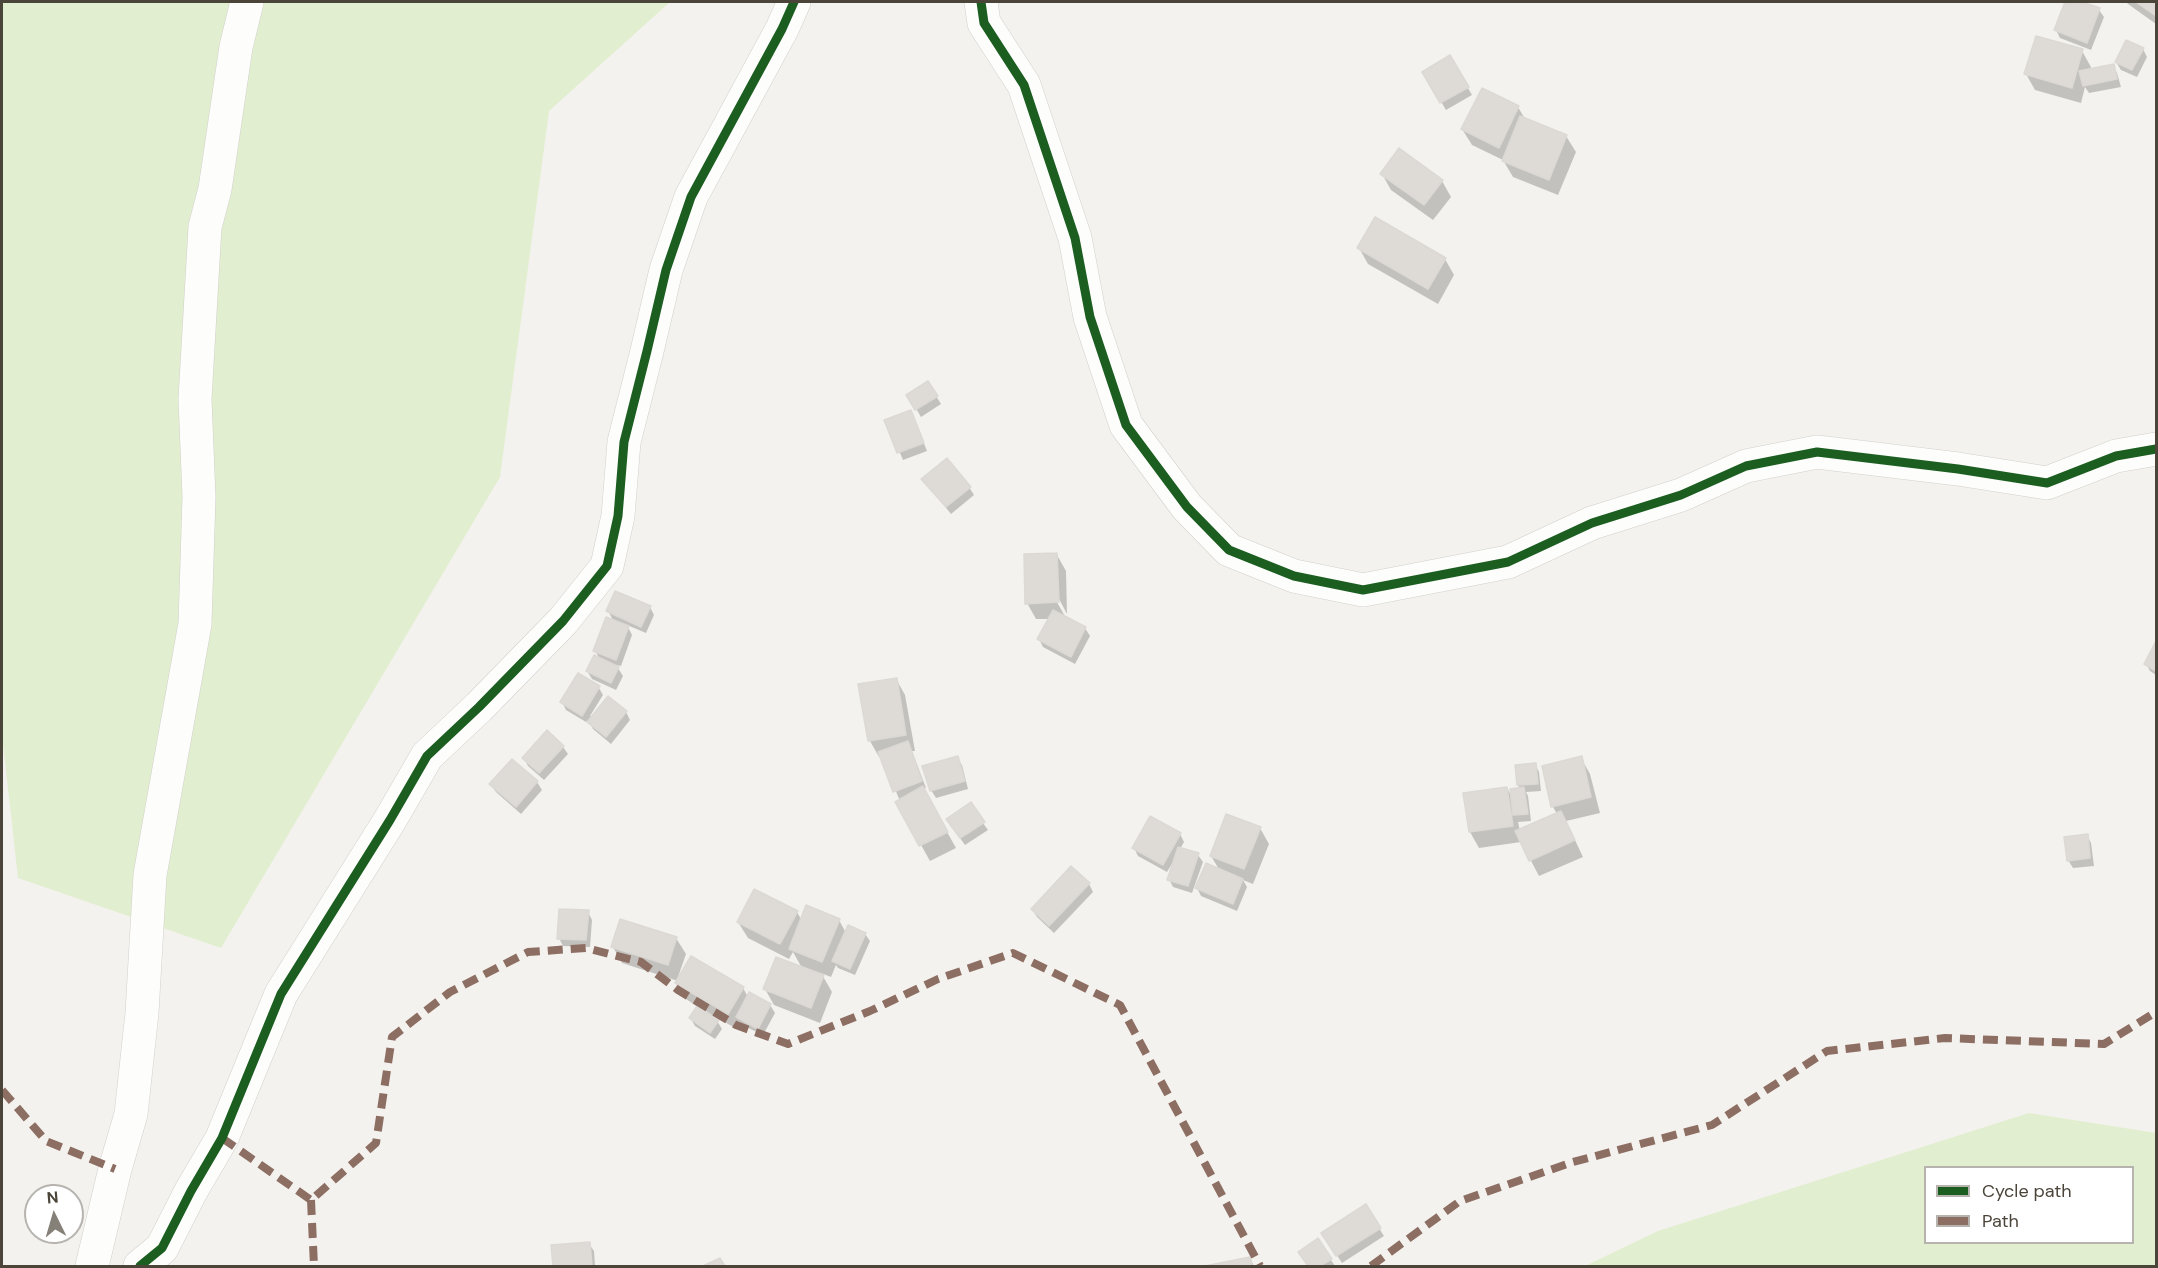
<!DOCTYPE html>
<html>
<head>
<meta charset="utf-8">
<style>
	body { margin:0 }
	#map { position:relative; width:2158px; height:1268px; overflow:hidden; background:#f4f2ee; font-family:"DM Sans",sans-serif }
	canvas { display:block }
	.frame { position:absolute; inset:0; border:3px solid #4b4439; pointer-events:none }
	.legend { position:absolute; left:1924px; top:1166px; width:210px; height:78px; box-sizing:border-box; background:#fff; border:2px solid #b7b4b0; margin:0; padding:8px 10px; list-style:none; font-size:18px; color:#4b4439 }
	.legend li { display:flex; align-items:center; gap:12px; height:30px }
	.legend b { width:30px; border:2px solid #b7b4b0 }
	.north { position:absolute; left:24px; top:1184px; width:60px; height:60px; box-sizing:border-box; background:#fff; border:2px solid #b7b4b0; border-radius:50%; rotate:355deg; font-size:16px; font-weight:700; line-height:24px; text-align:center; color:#4b4439 }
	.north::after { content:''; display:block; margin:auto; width:21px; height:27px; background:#868178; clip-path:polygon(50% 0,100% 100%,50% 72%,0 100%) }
</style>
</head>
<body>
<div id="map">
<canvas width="2158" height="1268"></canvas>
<div class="frame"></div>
<ul class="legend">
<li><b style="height:8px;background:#1b5e20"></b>Cycle path</li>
<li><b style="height:8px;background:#8d6e63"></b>Path</li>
</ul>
<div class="north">N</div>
</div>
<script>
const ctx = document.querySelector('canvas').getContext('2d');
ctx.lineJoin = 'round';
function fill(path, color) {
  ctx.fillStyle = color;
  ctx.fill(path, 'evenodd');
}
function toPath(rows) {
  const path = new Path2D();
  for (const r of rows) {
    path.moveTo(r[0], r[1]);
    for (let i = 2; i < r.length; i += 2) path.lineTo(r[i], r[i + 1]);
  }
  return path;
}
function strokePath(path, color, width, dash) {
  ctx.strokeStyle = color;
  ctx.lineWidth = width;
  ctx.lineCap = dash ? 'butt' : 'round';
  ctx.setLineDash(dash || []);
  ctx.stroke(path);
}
fill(toPath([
	[2,2,670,2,549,111,500,477,221,948,18,878,2,735],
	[2029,1113,2156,1133,2156,1266,1585,1266,1658,1231],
	[1926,1168,2132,1168,2132,1242,1926,1242]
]), '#e1eecf');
fill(toPath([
	[2067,2,2078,2,2099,10,2104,17,2091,50,2060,38,2056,30],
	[2126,2,2156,2,2156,24,2128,4],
	[2143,49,2147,57,2137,77,2121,70,2116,62],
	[2082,51,2091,67,2090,71,2113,66,2117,73,2121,87,2089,93,2085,87,2081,103,2035,90,2026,74],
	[1450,57,1472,95,1446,110,1424,73],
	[1518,107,1525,119,1566,136,1576,152,1558,195,1513,177,1503,160,1472,145,1462,129],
	[1382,174,1442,181,1451,197,1433,220,1391,190],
	[1359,248,1445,259,1454,275,1438,304,1368,264],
	[928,383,941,404,921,417,908,395],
	[914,419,927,451,903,460,886,421],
	[923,479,969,487,974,495,951,514],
	[1057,555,1066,571,1067,614,1057,595,1054,597,1066,618,1085,628,1090,636,1075,664,1043,647,1039,639,1050,619,1036,619,1027,603],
	[650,607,654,615,646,633,627,625,632,635,621,666,616,665,623,676,616,690,592,679,587,671,600,659,595,651,614,622,608,611],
	[2156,644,2156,675,2150,671,2146,664],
	[896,679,905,695,915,751,912,751,926,788,923,789,956,848,930,861,897,802,900,801,881,756,879,757,870,741,860,685],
	[599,688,603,695,590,716,626,712,630,720,611,744,593,729,588,720,586,722,566,710,562,702],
	[563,747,568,754,544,780,528,766,524,758],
	[957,758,962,765,968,789,936,798,931,790],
	[1581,758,1590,774,1600,813,1566,821,1583,857,1539,876,1521,842,1479,848,1470,832,1507,788,1513,799,1520,789,1518,785,1517,766,1535,764,1539,772,1541,791,1526,792,1528,796,1531,821,1518,822,1520,831,1557,814,1553,807],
	[513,761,537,782,542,790,521,814,496,792,491,785],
	[983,823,988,830,965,845,952,827],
	[1260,828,1269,844,1253,884,1243,880,1247,887,1237,911,1201,896,1197,888,1220,871,1211,856],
	[1180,834,1184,842,1180,849,1198,855,1203,862,1192,893,1173,887,1169,879,1174,863,1173,862,1167,872,1138,856,1134,848],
	[2087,835,2091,843,2094,866,2073,868,2068,860],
	[1071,869,1089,884,1093,892,1054,933,1037,917,1032,909],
	[588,912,592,920,590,947,563,946,559,938],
	[797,912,802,921,839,920,846,933,865,934,870,941,855,975,838,968,836,965,831,977,821,973,832,992,820,1023,774,1005,765,989,802,968,793,952,789,959,748,938,738,922],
	[676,938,686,954,677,980,743,988,748,997,770,1005,775,1013,763,1035,740,1024,737,1029,714,1016,722,1029,715,1039,695,1026,691,1019,698,1007,686,999,677,983,678,981,622,963,613,947],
	[1365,1206,1384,1236,1342,1263,1327,1240],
	[589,1244,594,1251,595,1266,554,1266,553,1246],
	[1300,1252,1331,1260,1335,1266,1309,1266],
	[1250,1258,1254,1266,1212,1266]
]), '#0003');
const building = toPath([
	[2065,2,2082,2,2100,8,2087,43,2054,30,2065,2],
	[2136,2,2156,2,2156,16,2136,2],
	[2036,36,2083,49,2072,88,2024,74,2036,36],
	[2126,40,2144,48,2132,70,2115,62,2126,40],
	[1450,55,1469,87,1440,103,1422,72,1450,55],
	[2114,64,2117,79,2083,86,2079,71,2114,64],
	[1482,88,1519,106,1499,148,1461,129,1482,88],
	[1520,116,1567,135,1549,180,1502,161,1520,116],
	[1399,148,1443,180,1424,205,1380,174,1399,148],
	[1375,217,1446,258,1428,289,1357,248,1375,217],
	[928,381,938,396,915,410,906,395,928,381],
	[911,410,924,443,897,453,884,420,911,410],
	[947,458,971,487,946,507,921,479,947,458],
	[1057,553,1059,602,1025,604,1024,554,1057,553],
	[615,591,651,606,641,627,606,611,615,591],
	[1053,610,1086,627,1071,657,1037,639,1053,610],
	[606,617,629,626,616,660,593,651,606,617],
	[2156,641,2156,671,2144,664,2156,641],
	[594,655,619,667,611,683,586,671,594,655],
	[578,673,600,686,582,716,560,702,578,673],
	[897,678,906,735,868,741,858,684,897,678],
	[608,696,627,711,606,737,587,722,608,696],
	[547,730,564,746,539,773,522,758,547,730],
	[908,741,922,781,893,792,878,752,908,741],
	[958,756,965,781,930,791,922,766,958,756],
	[1582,756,1591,797,1551,807,1542,766,1582,756],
	[512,759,538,781,516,807,489,784,512,759],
	[1536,763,1538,784,1517,785,1515,765,1536,763],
	[923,786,948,832,919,846,895,802,923,786],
	[1507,787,1513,826,1469,832,1463,793,1507,787],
	[1524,787,1528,814,1513,815,1510,789,1524,787],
	[971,802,985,822,960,838,946,819,971,802],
	[1561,811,1575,840,1529,861,1515,831,1561,811],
	[1226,814,1261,827,1244,869,1210,856,1226,814],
	[1150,816,1181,833,1163,865,1132,848,1150,816],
	[2088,834,2090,858,2067,861,2064,837,2088,834],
	[1178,847,1199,853,1188,886,1167,880,1178,847],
	[1206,863,1243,879,1233,904,1195,888,1206,863],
	[1071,866,1090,883,1049,926,1031,909,1071,866],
	[754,889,798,911,780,944,737,922,754,889],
	[806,905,840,919,822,962,789,949,806,905],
	[559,909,589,910,586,940,557,939,559,909],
	[620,919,677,937,668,965,611,947,620,919],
	[848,925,866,933,850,969,832,961,848,925],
	[691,956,744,987,728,1014,675,983,691,956],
	[776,957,824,975,811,1008,763,989,776,957],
	[749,992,771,1004,758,1029,736,1017,749,992],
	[697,1006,719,1020,710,1033,689,1018,697,1006],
	[1366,1204,1381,1228,1336,1256,1321,1233,1366,1204],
	[1318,1238,1332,1259,1320,1266,1308,1266,1298,1252,1318,1238],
	[590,1242,592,1266,553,1266,551,1245,590,1242],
	[1250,1257,1252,1266,1205,1266,1250,1257],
	[720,1258,725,1266,703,1266,720,1258]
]);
fill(building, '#dedbd6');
strokePath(building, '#dcd9d4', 1.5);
const minor = toPath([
	[981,2,984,23,1024,85,1075,238,1090,317,1126,425,1187,507,1229,550,1294,576,1363,590,1508,562,1592,523,1681,495,1746,466,1817,452,1958,469,2047,483,2116,456,2156,449],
	[92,1266,115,1169,131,1114,142,1013,150,875,195,624,199,497,195,399,205,227,215,189,236,47,247,2],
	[140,1266,162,1248,191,1191,222,1138,281,994,390,820,427,756,479,707,563,621,607,566,618,516,624,442,647,351,666,270,691,197,782,29,794,2]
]);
strokePath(minor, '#d2d0cb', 34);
strokePath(minor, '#fdfdfc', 33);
strokePath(toPath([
	[2,1090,46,1141,115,1169],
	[222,1138,311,1200,376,1143,392,1037,450,992,528,952,586,948,641,962,678,990,736,1025,788,1044,870,1011,938,979,1013,953,1120,1005,1260,1266],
	[311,1200,314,1266],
	[1371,1266,1460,1201,1573,1162,1712,1125,1827,1051,1945,1038,2104,1044,2156,1012]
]), '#8d6e63', 8, [15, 8]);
strokePath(toPath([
	[981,2,984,23,1024,85,1075,238,1090,317,1126,425,1187,507,1229,550,1294,576,1363,590,1508,562,1592,523,1681,495,1746,466,1817,452,1958,469,2047,483,2116,456,2156,449],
	[140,1266,162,1248,191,1191,222,1138,281,994,390,820,427,756,479,707,563,621,607,566,618,516,624,442,647,351,666,270,691,197,782,29,794,2]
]), '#1b5e20', 9);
</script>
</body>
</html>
